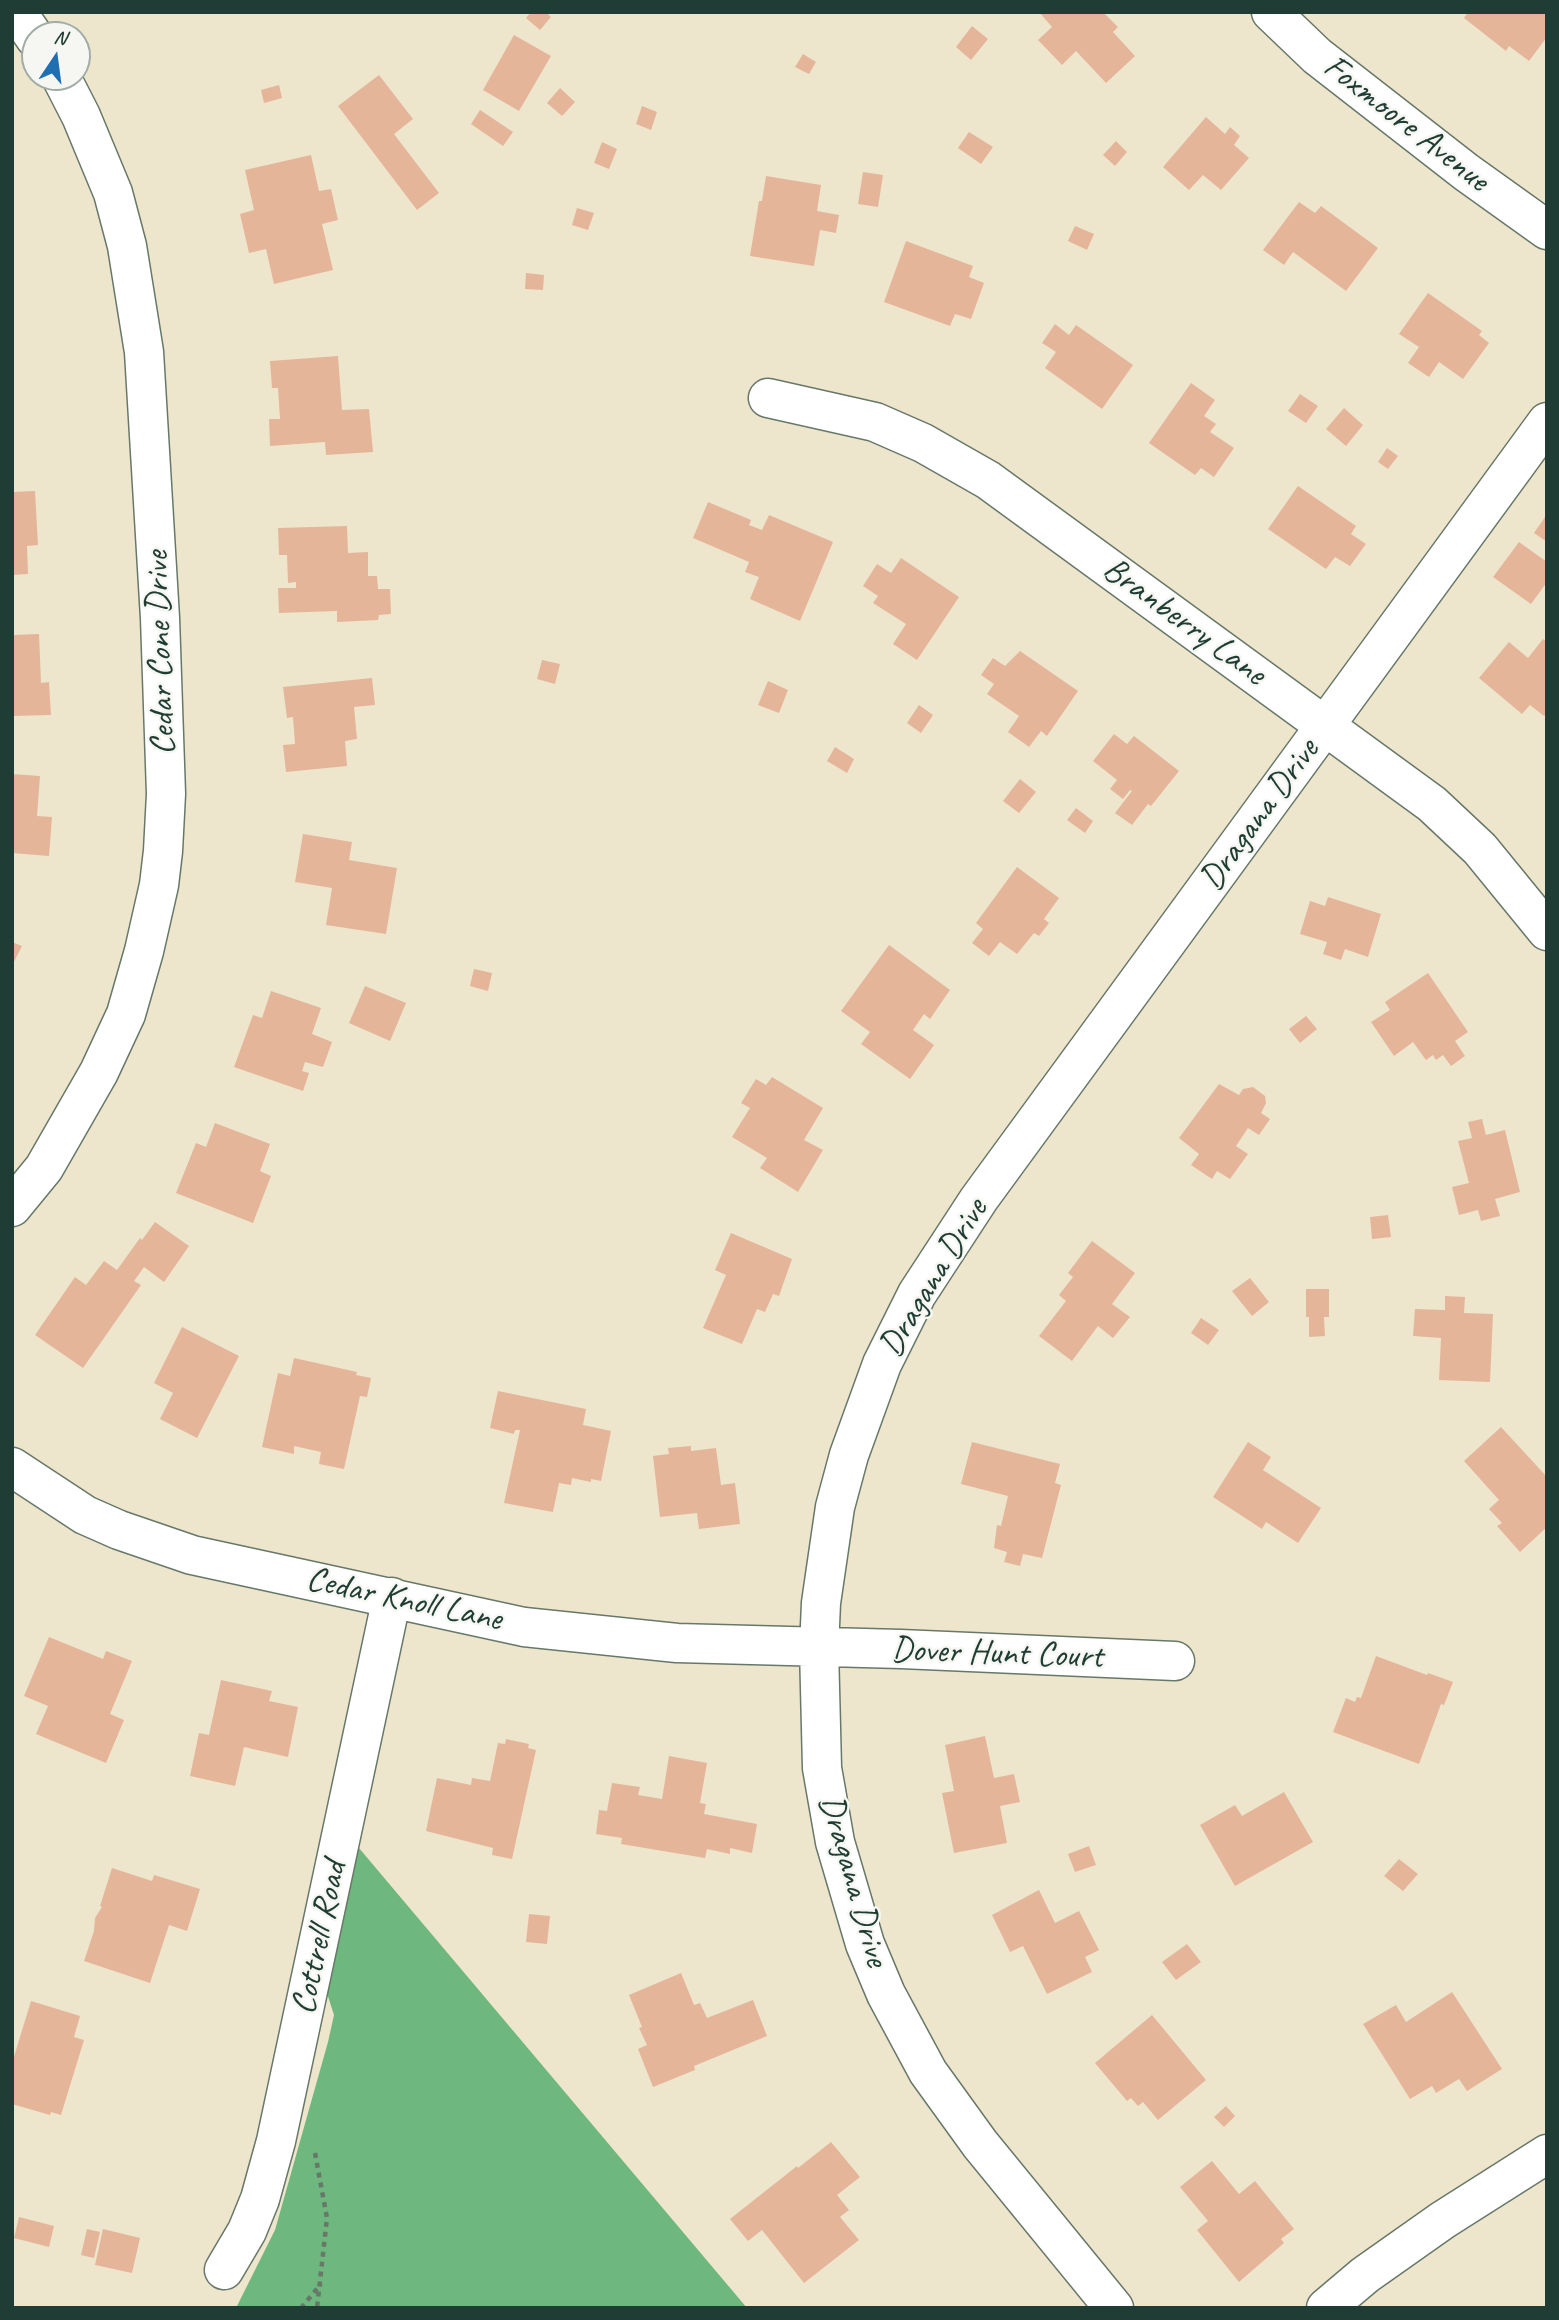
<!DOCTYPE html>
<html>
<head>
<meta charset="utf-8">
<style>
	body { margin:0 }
	#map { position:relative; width:1559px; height:2320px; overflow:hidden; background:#ede6cc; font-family:Caveat,sans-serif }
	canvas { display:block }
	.frame { position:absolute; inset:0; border:14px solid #1f3d34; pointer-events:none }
	.north { position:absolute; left:21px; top:21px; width:70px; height:70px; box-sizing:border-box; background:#f6f6f2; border:2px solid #a0aca6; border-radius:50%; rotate:13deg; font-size:19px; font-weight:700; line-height:28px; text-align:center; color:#1f3d34 }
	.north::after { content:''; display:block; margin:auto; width:24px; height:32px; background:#1f6fb2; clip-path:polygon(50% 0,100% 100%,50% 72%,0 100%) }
</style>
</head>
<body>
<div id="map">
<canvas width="1559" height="2320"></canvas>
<div class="frame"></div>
<div class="north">N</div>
</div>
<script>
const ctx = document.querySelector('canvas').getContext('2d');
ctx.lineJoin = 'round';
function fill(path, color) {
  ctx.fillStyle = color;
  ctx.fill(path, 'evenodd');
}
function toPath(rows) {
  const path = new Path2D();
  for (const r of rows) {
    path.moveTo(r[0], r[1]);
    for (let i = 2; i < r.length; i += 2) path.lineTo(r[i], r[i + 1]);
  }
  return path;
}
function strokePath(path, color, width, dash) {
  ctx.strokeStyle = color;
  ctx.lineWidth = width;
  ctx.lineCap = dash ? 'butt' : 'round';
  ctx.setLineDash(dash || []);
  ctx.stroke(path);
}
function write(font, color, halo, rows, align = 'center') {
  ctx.font = font + ' Caveat,sans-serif';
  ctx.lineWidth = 5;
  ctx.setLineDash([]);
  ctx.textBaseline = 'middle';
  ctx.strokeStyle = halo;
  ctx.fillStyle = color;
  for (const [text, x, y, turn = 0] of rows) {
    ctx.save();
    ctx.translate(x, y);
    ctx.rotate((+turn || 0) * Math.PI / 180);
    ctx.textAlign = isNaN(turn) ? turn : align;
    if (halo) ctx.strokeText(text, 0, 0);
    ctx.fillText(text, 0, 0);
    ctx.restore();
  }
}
fill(toPath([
	[348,1835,747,2308,236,2308,275,2230,328,2042,334,2015,325,1987]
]), '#6eb77e');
fill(toPath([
	[531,12,546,12,551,17,540,30,526,18],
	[1039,12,1103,12,1118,27,1113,32,1135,56,1106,83,1076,51,1062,65,1038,40,1052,27],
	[1468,12,1547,12,1547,37,1529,61,1509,46,1506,51,1464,18],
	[972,26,988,39,971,60,956,47],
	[514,35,551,56,519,111,483,90],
	[803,54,816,62,809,74,795,67],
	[379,75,413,119,394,134,439,193,417,210,338,106],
	[279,85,282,98,264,103,261,90],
	[560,88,575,102,562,116,547,103],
	[642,106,657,112,651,130,636,124],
	[480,110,513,132,503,146,471,124],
	[1206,117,1225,134,1230,127,1240,136,1234,145,1249,158,1221,190,1203,175,1189,190,1163,167],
	[969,132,993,147,981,164,958,148],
	[1116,141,1127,152,1115,166,1103,155],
	[602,142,617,149,609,169,594,163],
	[311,155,319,191,331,189,338,220,322,224,333,270,274,284,266,249,249,253,240,214,254,210,245,170],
	[863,172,883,175,878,207,858,204],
	[766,176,821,185,817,211,839,215,836,233,820,230,814,266,750,256,759,201,762,201],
	[1299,202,1315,213,1321,206,1378,248,1346,291,1293,252,1284,265,1263,250],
	[577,208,594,213,588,230,572,225],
	[1075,226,1094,234,1087,250,1068,241],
	[906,241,973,266,969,277,984,283,971,319,955,314,950,326,884,302],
	[526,273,544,275,543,290,525,289],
	[1428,293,1482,331,1479,335,1489,343,1463,379,1439,362,1429,377,1408,363,1419,347,1399,334],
	[1055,324,1069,335,1076,325,1133,365,1102,409,1045,368,1056,352,1042,343],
	[338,356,342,410,369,409,373,452,326,455,325,442,270,446,269,419,280,419,278,388,272,388,270,361],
	[1191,383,1215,400,1204,416,1216,424,1210,432,1234,448,1214,477,1201,468,1195,475,1149,443],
	[1300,394,1318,406,1306,423,1288,411],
	[1344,408,1363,425,1346,446,1326,429],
	[1387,448,1398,456,1388,469,1378,462],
	[1298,486,1356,526,1351,534,1366,544,1350,566,1335,557,1326,569,1268,529],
	[35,491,38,545,27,546,28,574,12,575,12,492],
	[708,502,751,520,749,525,762,530,769,515,833,542,800,621,750,599,759,577,745,572,749,562,693,538],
	[1547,514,1547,542,1534,533],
	[347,526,348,553,368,552,368,576,377,576,378,589,390,589,391,614,379,615,378,620,337,622,337,611,279,613,278,588,296,588,296,582,288,583,287,555,279,555,278,528],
	[1519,542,1547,562,1547,582,1531,604,1493,577],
	[901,558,959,597,917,660,893,644,906,624,873,603,878,596,863,586,877,564,891,573],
	[39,634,41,683,49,682,51,715,12,716,12,635],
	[1543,639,1547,642,1547,712,1544,716,1530,705,1522,714,1479,678,1509,642,1528,658],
	[1020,651,1078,691,1047,736,1041,731,1029,747,1008,732,1019,716,987,694,994,684,981,675,993,658,1005,666],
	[542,660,560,664,555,684,537,679],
	[372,678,375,705,354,707,357,739,345,741,347,766,286,772,283,745,295,744,293,717,287,718,283,687],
	[768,681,788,690,779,713,758,705],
	[919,705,933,715,921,733,907,723],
	[1114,734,1127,744,1134,736,1179,771,1151,806,1148,804,1132,825,1115,813,1132,791,1130,790,1123,799,1110,789,1117,780,1093,761],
	[835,747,854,759,847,773,827,761],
	[12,774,40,776,37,816,52,817,49,856,12,853],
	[1020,779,1036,792,1019,813,1003,801],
	[1076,808,1093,821,1085,833,1067,820],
	[303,834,352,842,349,860,397,868,386,934,326,925,332,888,295,882],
	[1017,867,1059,898,1044,919,1049,923,1039,936,1034,933,1017,954,1000,942,989,956,972,943,983,929,976,923],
	[1328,897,1381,914,1368,957,1345,949,1341,960,1323,954,1327,942,1300,934,1310,901,1325,906],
	[12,942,22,946,12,966],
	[889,945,950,990,930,1019,924,1014,913,1030,934,1045,910,1079,861,1044,870,1032,841,1011],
	[474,969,492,973,488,991,470,986],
	[1428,973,1468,1032,1455,1041,1465,1056,1451,1066,1443,1055,1436,1060,1433,1055,1426,1060,1413,1042,1394,1056,1371,1022,1390,1010,1385,1002],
	[365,986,406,1003,390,1041,349,1023],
	[271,991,321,1008,312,1034,332,1042,323,1067,305,1062,302,1071,309,1073,303,1091,234,1067,253,1015,262,1018],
	[1306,1016,1317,1029,1300,1043,1289,1029],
	[772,1077,823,1108,804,1140,823,1150,798,1192,760,1168,767,1158,732,1137,750,1108,741,1103,756,1079,766,1085],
	[1219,1084,1239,1095,1243,1089,1253,1087,1265,1096,1266,1103,1261,1113,1270,1119,1259,1135,1248,1128,1236,1146,1248,1154,1230,1179,1217,1171,1212,1179,1191,1165,1199,1154,1179,1138],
	[1482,1119,1486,1135,1505,1130,1520,1192,1495,1199,1500,1216,1481,1221,1478,1210,1459,1215,1452,1187,1469,1183,1458,1141,1472,1138,1468,1122],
	[215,1123,270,1144,260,1171,271,1176,253,1223,176,1193,196,1143,206,1147],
	[1388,1215,1391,1237,1372,1239,1370,1217],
	[155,1222,189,1246,164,1282,144,1267,134,1281,141,1285,83,1368,35,1335,75,1277,86,1285,104,1261,117,1270,140,1238,142,1240],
	[731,1233,792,1259,779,1296,773,1294,765,1312,757,1309,742,1344,703,1328,726,1275,715,1270],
	[1092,1241,1135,1273,1112,1304,1130,1317,1113,1338,1098,1326,1072,1361,1039,1336,1066,1301,1059,1295,1073,1277,1068,1273],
	[1250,1278,1269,1302,1252,1316,1232,1291],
	[1306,1289,1329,1289,1329,1317,1324,1317,1325,1336,1309,1337,1309,1317,1306,1317],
	[1445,1296,1465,1297,1464,1313,1493,1314,1490,1382,1439,1380,1441,1338,1413,1336,1415,1309,1445,1310],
	[1201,1318,1219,1330,1208,1345,1191,1333],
	[182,1327,239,1356,197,1438,160,1419,173,1393,154,1383],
	[294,1358,357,1372,356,1375,371,1378,367,1397,360,1396,344,1469,319,1464,321,1452,294,1446,294,1454,262,1447,278,1373,290,1376],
	[498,1391,586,1409,583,1425,611,1431,601,1481,591,1479,591,1482,572,1478,571,1485,559,1483,553,1512,504,1503,520,1430,515,1430,514,1434,490,1428],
	[1501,1427,1547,1477,1547,1527,1520,1552,1497,1526,1502,1523,1489,1509,1499,1500,1464,1461],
	[972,1442,1060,1464,1055,1483,1061,1485,1042,1558,1023,1554,1020,1566,1004,1562,1007,1552,994,1548,997,1525,1001,1526,1008,1496,961,1484],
	[1248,1442,1271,1457,1263,1470,1321,1508,1298,1543,1266,1522,1262,1529,1213,1497],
	[691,1446,691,1451,716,1448,721,1485,735,1483,740,1524,699,1529,697,1513,660,1517,653,1456,669,1454,668,1448],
	[49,1637,103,1659,106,1651,132,1661,110,1714,124,1720,106,1763,36,1734,48,1706,24,1696],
	[1376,1656,1427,1675,1428,1673,1453,1682,1444,1705,1441,1704,1419,1764,1333,1732,1346,1698,1355,1702,1357,1697,1361,1698],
	[221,1680,272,1691,269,1701,298,1707,288,1757,244,1747,235,1786,190,1776,199,1733,209,1735],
	[985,1736,994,1778,1014,1774,1020,1802,1000,1806,1007,1843,954,1853,942,1793,954,1791,945,1745],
	[506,1739,529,1744,528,1748,536,1750,512,1859,492,1855,493,1848,426,1831,437,1778,471,1785,472,1778,490,1781,498,1743,505,1744],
	[669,1756,707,1763,700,1803,706,1804,704,1814,757,1824,752,1853,730,1848,730,1854,707,1849,705,1858,621,1844,622,1838,596,1834,599,1810,607,1811,612,1783,640,1787,638,1795,662,1799],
	[1284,1792,1313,1842,1235,1886,1200,1825,1235,1805,1242,1816],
	[1089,1846,1096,1865,1075,1872,1068,1854],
	[1399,1859,1418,1874,1403,1891,1384,1876],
	[112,1868,152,1881,154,1875,200,1889,187,1931,169,1925,150,1983,84,1961,94,1931,95,1918,102,1907,100,1906],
	[1039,1890,1055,1923,1079,1911,1099,1950,1085,1957,1092,1972,1047,1994,1023,1946,1010,1952,992,1915],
	[529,1914,550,1916,547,1944,526,1942],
	[1187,1944,1201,1962,1176,1980,1162,1962],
	[681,1973,694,2005,700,2003,707,2018,753,2000,767,2036,694,2066,695,2070,653,2087,638,2049,647,2045,639,2028,642,2027,629,1995],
	[1452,1992,1502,2069,1467,2091,1459,2079,1436,2093,1432,2086,1410,2099,1363,2024,1396,2005,1406,2022],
	[31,2001,80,2016,74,2037,84,2040,61,2115,51,2112,50,2115,12,2104,12,2063],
	[1152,2015,1206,2080,1158,2120,1143,2102,1138,2106,1131,2098,1127,2101,1095,2063],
	[1226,2106,1235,2116,1224,2127,1214,2117],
	[831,2142,860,2177,837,2195,849,2210,840,2217,859,2240,804,2283,762,2230,748,2241,730,2219,797,2166,798,2168],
	[1212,2161,1239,2194,1255,2181,1294,2229,1281,2239,1284,2243,1239,2282,1197,2230,1208,2221,1180,2187],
	[19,2217,54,2226,49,2247,14,2238],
	[87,2229,100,2232,94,2258,81,2255],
	[103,2229,140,2238,132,2273,95,2265]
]), '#e5b59a');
const minor = toPath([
	[17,12,35,38],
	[1271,12,1317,56,1466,172,1547,230],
	[768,398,875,422,923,443,988,480,1432,804,1480,849,1547,931],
	[12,1207,44,1168,99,1072,126,1014,144,951,159,885,163,851,166,794,160,618,144,352,127,246,113,193,81,116,61,77],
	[12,1467,85,1515,119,1530,192,1555,524,1627,677,1643,901,1649,1175,1661],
	[224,2270,247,2231,260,2199,276,2141,392,1597],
	[1114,2308,980,2144,928,2072,886,1994,865,1944,835,1842,822,1768,819,1648,821,1603,835,1507,849,1455,882,1364,917,1294,979,1199,1547,422],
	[1326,2308,1365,2275,1443,2220,1547,2154]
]);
strokePath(minor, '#677869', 41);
strokePath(toPath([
	[315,2153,327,2218,317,2308],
	[301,2308,321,2284]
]), '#677869', 4.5, [5, 5]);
strokePath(minor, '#fff', 38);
write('35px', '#1f3d34', '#f6f6f2', [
	["Foxmoore Avenue",1406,124,38],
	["Branberry Lane",1184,622,36],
	["Cedar Cone Drive",161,653,-92],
	["Dragana Drive",1260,815,-54],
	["Dragana Drive",934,1278,-59],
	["Cedar Knoll Lane",404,1600,12],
	["Dover Hunt Court",997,1654,2],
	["Dragana Drive",853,1881,74],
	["Cottrell Road",320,1938,-78]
]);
</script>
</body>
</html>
